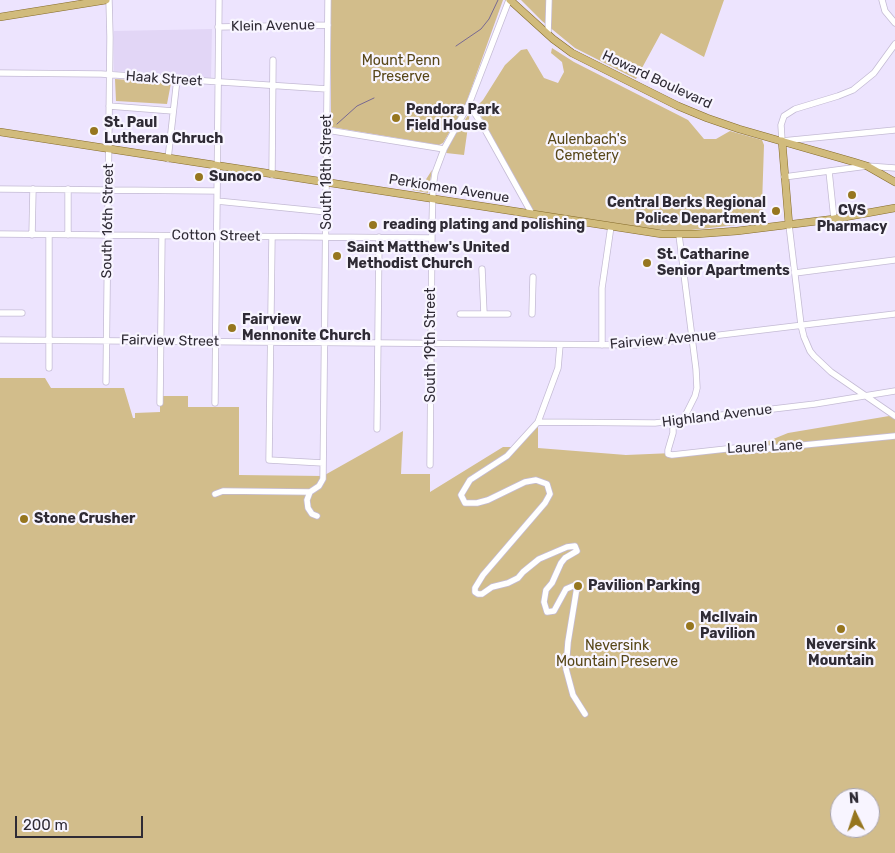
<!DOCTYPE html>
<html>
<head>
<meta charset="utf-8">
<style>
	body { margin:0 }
	#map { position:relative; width:895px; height:853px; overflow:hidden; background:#ede4fe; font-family:Rubik,sans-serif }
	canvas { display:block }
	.north { position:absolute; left:830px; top:788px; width:50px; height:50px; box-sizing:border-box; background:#f8f5ff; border:1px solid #a8a4ae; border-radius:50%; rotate:356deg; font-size:14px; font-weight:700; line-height:20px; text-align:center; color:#2f2b35 }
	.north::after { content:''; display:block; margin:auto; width:18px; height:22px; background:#96761f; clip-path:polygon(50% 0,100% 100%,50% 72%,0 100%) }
	.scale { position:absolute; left:15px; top:816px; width:128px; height:22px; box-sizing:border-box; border:2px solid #2f2b35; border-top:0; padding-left:6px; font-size:15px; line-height:18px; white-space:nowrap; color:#2f2b35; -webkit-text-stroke:4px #f8f5ff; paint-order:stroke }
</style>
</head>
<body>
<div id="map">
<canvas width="895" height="853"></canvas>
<div class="north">N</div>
<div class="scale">200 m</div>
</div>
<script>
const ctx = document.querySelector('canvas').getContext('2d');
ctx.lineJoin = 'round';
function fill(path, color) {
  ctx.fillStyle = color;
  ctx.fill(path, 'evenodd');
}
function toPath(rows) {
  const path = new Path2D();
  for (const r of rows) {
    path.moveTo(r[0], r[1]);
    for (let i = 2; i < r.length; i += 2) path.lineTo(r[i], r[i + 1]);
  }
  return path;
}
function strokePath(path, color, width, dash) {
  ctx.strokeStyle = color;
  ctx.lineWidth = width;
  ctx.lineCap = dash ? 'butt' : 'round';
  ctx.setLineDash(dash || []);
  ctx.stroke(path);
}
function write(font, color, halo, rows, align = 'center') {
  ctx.font = font + ' Rubik,sans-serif';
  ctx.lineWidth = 4.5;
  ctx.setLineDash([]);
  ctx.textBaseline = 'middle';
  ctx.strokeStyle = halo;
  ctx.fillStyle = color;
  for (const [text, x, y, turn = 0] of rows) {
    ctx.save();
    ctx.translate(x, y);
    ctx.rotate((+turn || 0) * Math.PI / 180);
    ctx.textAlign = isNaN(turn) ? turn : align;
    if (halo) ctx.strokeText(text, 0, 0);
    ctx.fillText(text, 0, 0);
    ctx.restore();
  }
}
fill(toPath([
	[212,29,211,78,114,71,114,31]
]), '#e2d6f6');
fill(toPath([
	[331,0,503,0,465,106,443,143,439,145,331,127],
	[521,0,724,0,704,57,661,33,636,79,575,48,542,21],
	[552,48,574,62,688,120,704,139,716,139,730,131,762,140,764,145,762,205,764,222,682,231,652,229,533,211,531,209,476,107,483,100,505,65,521,50,527,49,544,78,558,83,564,72,562,62,551,53],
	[115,79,171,83,167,104,116,101],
	[470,112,464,155,446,153,449,144],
	[432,170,428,193,412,190,419,182,423,184],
	[0,378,45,378,51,388,124,388,133,418,135,418,135,413,160,412,160,396,188,396,188,407,239,407,239,475,323,476,403,431,401,474,430,474,430,492,503,447,516,447,538,422,538,448,626,455,673,453,756,446,788,433,895,415,895,853,0,853],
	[840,798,870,798,870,828,840,828]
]), '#d2bd8b');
strokePath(toPath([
	[456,46,481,29,489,19,498,0],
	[337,124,357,106,374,98]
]), '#786992', 1);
const minor = toPath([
	[882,0,885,11,895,23],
	[218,27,328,25],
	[548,34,549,0],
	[895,44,874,73,853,90,838,96,795,109,784,116,781,125,782,141,895,130],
	[0,73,101,74,327,89],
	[469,104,484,128,532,214],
	[109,106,173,111],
	[327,130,444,149],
	[168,159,177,79],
	[829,171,834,219],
	[272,175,273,60],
	[784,177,867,166,895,168],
	[0,189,217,191],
	[217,201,327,212],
	[789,225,801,325,804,337,810,351,814,356,831,372,895,416],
	[0,234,432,238],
	[32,235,33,189],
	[68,235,68,189],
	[679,235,696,369,697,388,695,396,683,420],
	[272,237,269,460,323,463],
	[482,269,484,314],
	[795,273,895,260],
	[0,313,22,313],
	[460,314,508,314],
	[532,314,533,277],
	[0,340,637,345,895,314],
	[560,345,558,368,538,422,507,456,470,480,461,495,465,503,477,503,488,500,525,482,536,480,547,484,550,494,545,503,483,575,475,588,475,592,478,594,482,594,492,587,508,583,518,578,523,572,539,559,567,547,575,546,577,551,565,558,561,563,552,583,546,590,544,602,547,612,554,611,566,589,573,586,577,587,568,642,566,669,573,695,585,714],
	[602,345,602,288,611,226],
	[49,368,49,235],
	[106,382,110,37,109,0],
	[160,403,162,236],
	[215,403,219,0],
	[673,421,673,433,668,450,668,454,672,455,735,448,753,450,895,436],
	[538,422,655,423,815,404,895,391],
	[377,429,379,237],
	[430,465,432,226,433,187,435,173,444,149,469,104,509,0],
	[310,492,307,500,308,508,312,514,317,516],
	[215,494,223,491,310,492,319,486,323,479,328,0]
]);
const major = toPath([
	[510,0,553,39,572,53,678,106,707,118,739,129,854,162,867,166,895,182],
	[0,17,106,0],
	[0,132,662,234,696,234,737,231,834,219,895,208],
	[782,141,789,225]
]);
strokePath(minor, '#c4bbd4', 7);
strokePath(major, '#856b2a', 8);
strokePath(minor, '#fff', 5.5);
strokePath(major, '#d1bb7c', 7);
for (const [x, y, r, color] of [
	[396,118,5,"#96761f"],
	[94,131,5,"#96761f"],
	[199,177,5,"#96761f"],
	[852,195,5,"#96761f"],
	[776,211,5,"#96761f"],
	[373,225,5,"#96761f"],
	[337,256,5,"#96761f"],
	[647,263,5,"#96761f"],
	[232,328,5,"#96761f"],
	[24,519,5,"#96761f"],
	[578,586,5,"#96761f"],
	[690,626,5,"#96761f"],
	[841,629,5,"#96761f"]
]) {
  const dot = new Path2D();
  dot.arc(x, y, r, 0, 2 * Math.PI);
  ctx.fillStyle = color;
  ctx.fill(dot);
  strokePath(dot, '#f8f5ff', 2);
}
write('14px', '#2f2b35', '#f8f5ff', [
	["Klein Avenue",273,26,-1],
	["Haak Street",164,79,4],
	["Howard Boulevard",657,80,25],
	["South 18th Street",327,172,-90],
	["Perkiomen Avenue",449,189,9],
	["South 16th Street",108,221,-89],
	["Cotton Street",216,236,1],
	["Fairview Avenue",663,340,-5],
	["Fairview Street",170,341,1],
	["South 19th Street",431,345,-90],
	["Highland Avenue",717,416,-7],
	["Laurel Lane",765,447,-3]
]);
write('14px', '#584718', '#f8f5ff', [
	["Mount Penn",401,61],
	["Preserve",401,77],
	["Aulenbach's",587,140],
	["Cemetery",587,156],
	["Neversink",617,646],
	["Mountain Preserve",617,662]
]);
write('bold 14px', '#2f2b35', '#f8f5ff', [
	["Pendora Park",406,110],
	["Field House",406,126],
	["St. Paul",104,123],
	["Lutheran Chruch",104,139],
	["Sunoco",209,177],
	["Central Berks Regional",766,203,"right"],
	["Police Department",766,219,"right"],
	["CVS",852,211,"center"],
	["Pharmacy",852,227,"center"],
	["reading plating and polishing",383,225],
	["Saint Matthew's United",347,248],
	["Methodist Church",347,264],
	["St. Catharine",657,255],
	["Senior Apartments",657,271],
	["Fairview",242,320],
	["Mennonite Church",242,336],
	["Stone Crusher",34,519],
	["Pavilion Parking",588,586],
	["McIlvain",700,618],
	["Pavilion",700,634],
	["Neversink",841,645,"center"],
	["Mountain",841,661,"center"]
], 'left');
</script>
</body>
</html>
